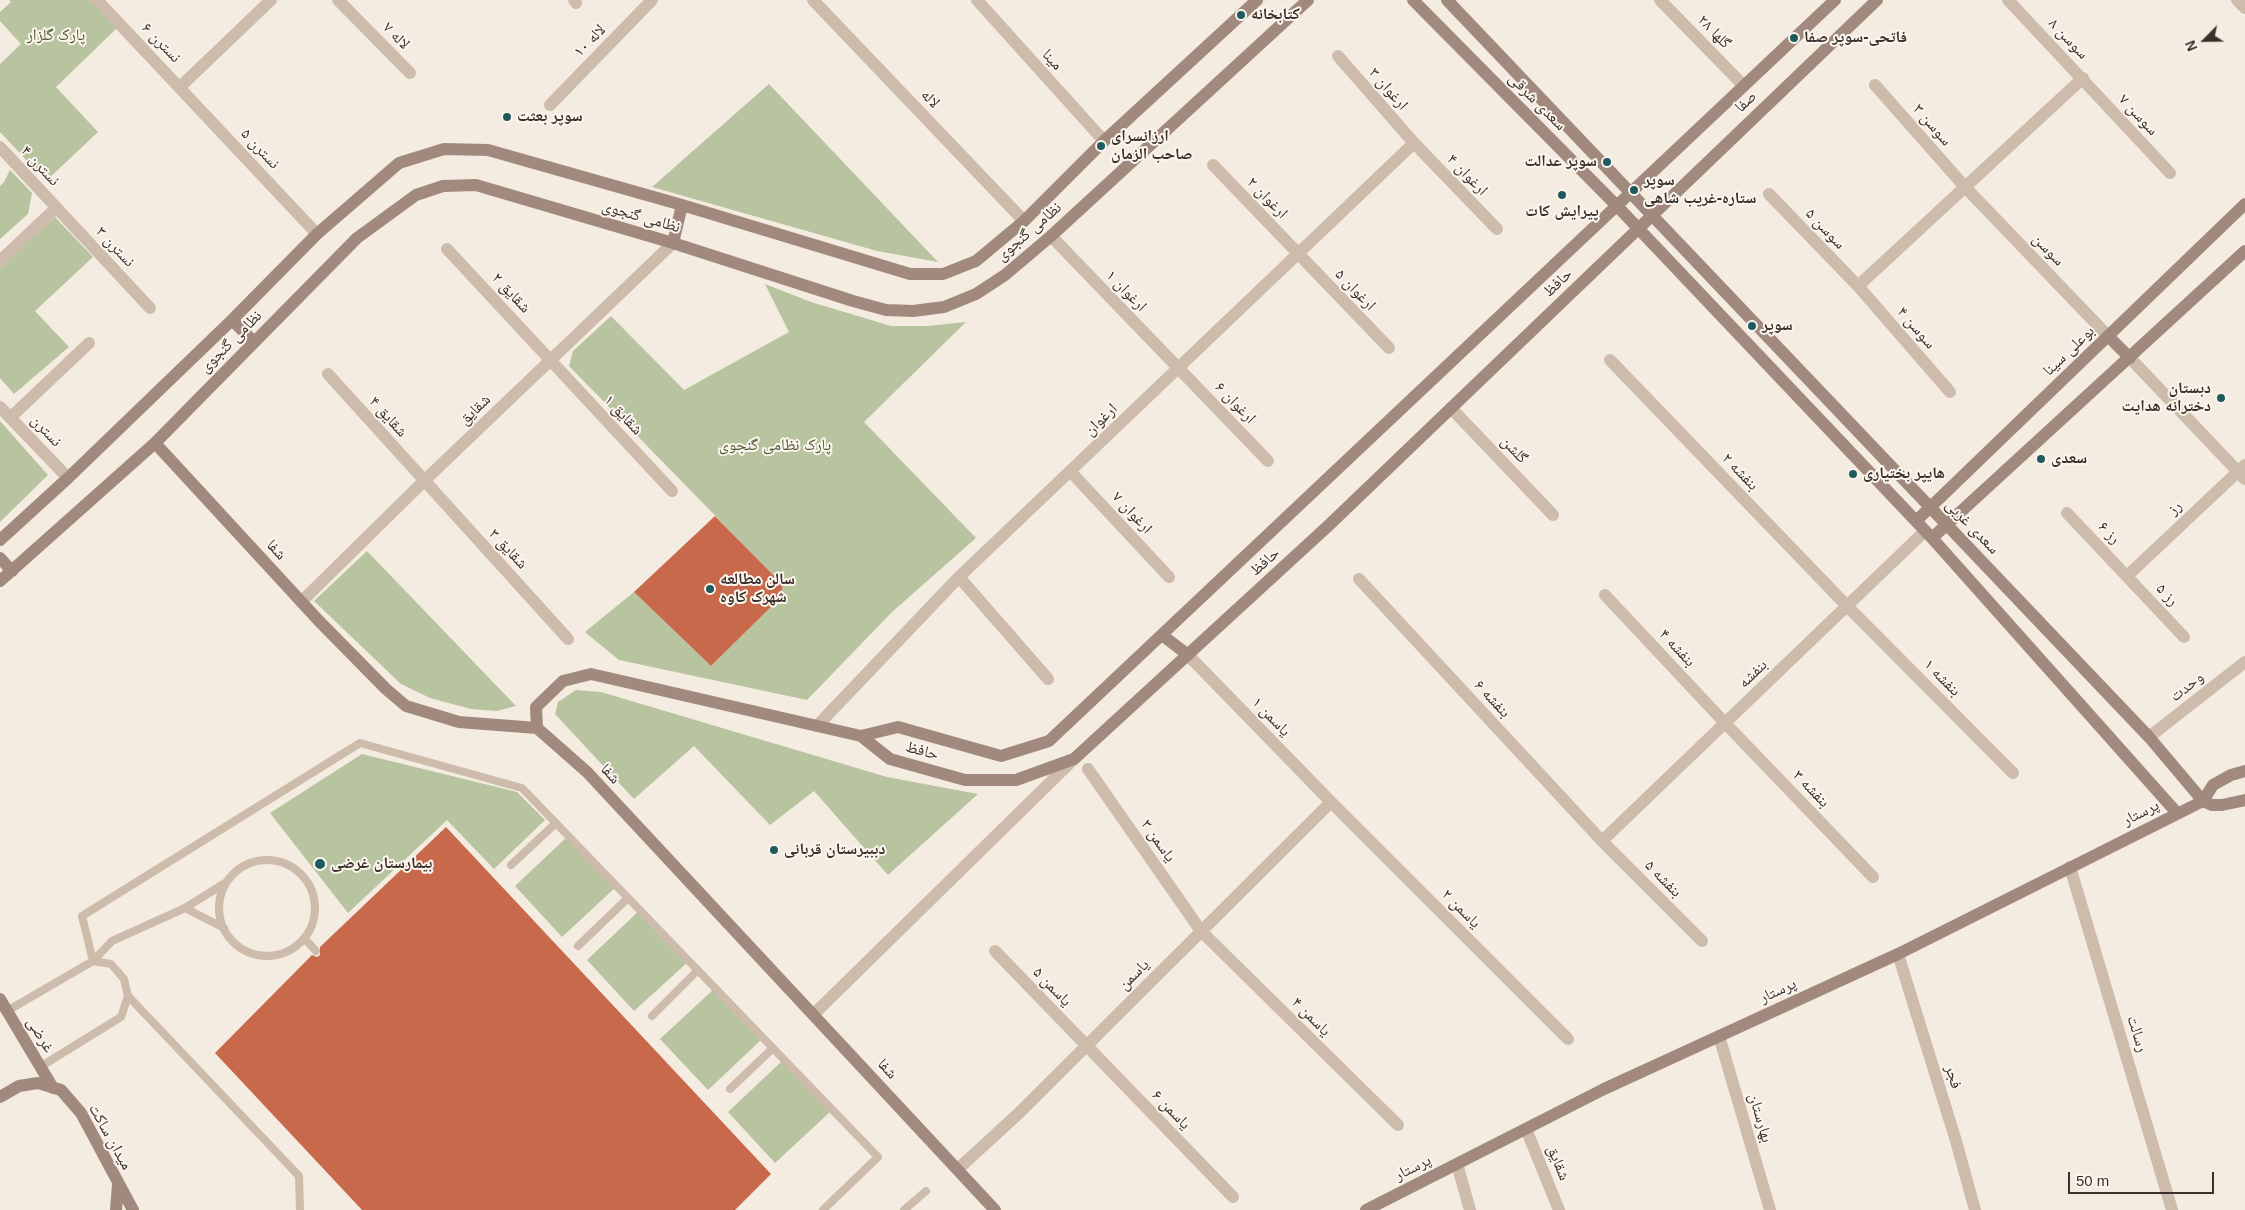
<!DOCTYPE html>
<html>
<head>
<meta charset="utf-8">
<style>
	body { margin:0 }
	#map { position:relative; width:2245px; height:1210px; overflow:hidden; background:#f4ebe1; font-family:Helvetica,sans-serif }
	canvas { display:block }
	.north { position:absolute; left:2180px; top:15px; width:50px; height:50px; -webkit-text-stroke:4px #fbf5ee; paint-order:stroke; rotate:247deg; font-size:14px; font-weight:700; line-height:20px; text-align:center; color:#3b302b }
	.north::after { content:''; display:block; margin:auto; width:18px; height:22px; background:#3b302b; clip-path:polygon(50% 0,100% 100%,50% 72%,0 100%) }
	.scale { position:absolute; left:2068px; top:1172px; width:146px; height:22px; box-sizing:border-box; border:2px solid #3b302b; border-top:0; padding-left:6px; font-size:15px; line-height:18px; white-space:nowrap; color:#3b302b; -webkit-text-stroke:4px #fbf5ee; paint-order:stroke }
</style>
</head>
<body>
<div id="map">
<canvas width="2245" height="1210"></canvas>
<div class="north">N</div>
<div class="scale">50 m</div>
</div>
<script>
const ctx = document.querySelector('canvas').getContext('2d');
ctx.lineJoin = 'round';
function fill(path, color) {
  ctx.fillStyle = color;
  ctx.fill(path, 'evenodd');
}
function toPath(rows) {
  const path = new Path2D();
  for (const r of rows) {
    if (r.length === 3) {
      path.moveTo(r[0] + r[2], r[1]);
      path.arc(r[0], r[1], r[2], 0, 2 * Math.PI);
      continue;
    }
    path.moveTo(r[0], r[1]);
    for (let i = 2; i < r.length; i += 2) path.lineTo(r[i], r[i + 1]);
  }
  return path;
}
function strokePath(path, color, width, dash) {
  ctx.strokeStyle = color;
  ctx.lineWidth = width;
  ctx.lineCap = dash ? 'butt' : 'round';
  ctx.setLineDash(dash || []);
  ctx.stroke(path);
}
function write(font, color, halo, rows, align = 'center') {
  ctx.font = font + ' Helvetica,"Noto Naskh Arabic",sans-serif';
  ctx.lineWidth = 4;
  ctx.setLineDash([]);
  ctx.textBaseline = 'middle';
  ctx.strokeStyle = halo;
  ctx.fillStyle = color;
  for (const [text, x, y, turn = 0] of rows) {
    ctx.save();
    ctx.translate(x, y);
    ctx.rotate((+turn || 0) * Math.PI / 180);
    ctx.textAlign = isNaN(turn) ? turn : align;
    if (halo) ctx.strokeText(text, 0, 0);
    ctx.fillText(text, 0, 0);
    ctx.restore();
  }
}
fill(toPath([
	[9,0,90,0,117,28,56,87,98,132,46,181,0,132,0,64,21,44,0,21,0,12,11,2],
	[769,84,938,262,877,251,652,187],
	[10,170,32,193,28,214,0,239,0,186,4,182],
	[55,217,93,257,35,311,69,347,14,394,0,378,0,268],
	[765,284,811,302,891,326,927,326,966,322,864,422,976,538,892,612,807,700,619,660,585,632,634,592,711,666,780,598,783,585,569,366,573,351,611,316,684,390,789,332],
	[0,421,48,475,0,522],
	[367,551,516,706,497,711,471,709,430,698,401,684,314,601],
	[576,690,601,692,887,777,978,794,888,875,814,791,770,825,694,746,634,799,555,714,558,702],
	[362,754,517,792,545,820,494,869,447,820,348,913,270,813],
	[569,835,617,886,562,937,515,886],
	[641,909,689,961,634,1011,587,960],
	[715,988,762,1039,708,1090,660,1039],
	[782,1061,830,1112,775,1163,728,1112]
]), '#b8c4a0');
fill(toPath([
	[715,516,783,585,780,598,711,666,634,592],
	[446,827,771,1174,735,1210,362,1210,215,1053,312,955,317,957,320,955,320,947]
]), '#c8694b');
strokePath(toPath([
	[267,908,48],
	[511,865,556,823],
	[224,928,185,908,225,883],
	[305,939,316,951],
	[578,946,628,898],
	[93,961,82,916,360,743,522,788,878,1157,823,1210],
	[93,961,112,941,185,908],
	[128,996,299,1176,300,1210],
	[7,1011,93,961,111,964,124,979,128,996,121,1017,40,1067],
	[652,1016,698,970],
	[730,1089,773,1048],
	[904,1210,926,1191]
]), '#cdbbac', 8);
strokePath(toPath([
	[97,0,317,234],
	[338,0,410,73],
	[574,0,576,3],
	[813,0,1024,221],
	[977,0,1104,141],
	[1660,0,1744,86],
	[2008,0,2170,173],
	[2237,0,2245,8],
	[1338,56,1414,143,1497,229],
	[1875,85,1965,187,2108,336],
	[180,87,271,0],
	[550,105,652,0],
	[0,147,150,308],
	[1213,165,1389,348],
	[1769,194,1858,286,1950,392],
	[1051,236,1268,461],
	[447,249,672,491],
	[0,261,56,208],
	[1858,286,2083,78],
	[2130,358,2245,479],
	[1610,360,1847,606,2013,773],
	[328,374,568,639],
	[0,407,68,478],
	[1451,408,1553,515],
	[10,418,89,343],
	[1070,471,1169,577],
	[2067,513,2184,637],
	[2127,576,2245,465],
	[959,577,1048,679],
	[1359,579,1602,841,1702,941],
	[1605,595,1725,723,1873,877],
	[301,602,424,481,673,243],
	[1188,655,1331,802,1568,1039],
	[817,726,959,577,1414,143],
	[2149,737,2245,662],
	[1088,769,1201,931,1398,1125],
	[1602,841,1925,531],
	[2070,867,2172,1210],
	[995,951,1233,1197],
	[1898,954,1956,1141,1975,1210],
	[814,1014,1074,759],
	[1719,1036,1770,1210],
	[1526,1129,1559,1210],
	[1457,1164,1470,1210],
	[958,1169,1019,1113,1331,802]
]), '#cdbbac', 12);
strokePath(toPath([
	[1413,0,1617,206,1932,538,2177,813],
	[1447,0,2149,737,2203,801,2212,805,2222,805,2245,800],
	[673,243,682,205],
	[232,320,254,342],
	[2108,336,2130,358],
	[155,443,319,621,386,689,406,706,459,722,537,728,587,772,995,1210],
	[1916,521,2245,204],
	[1932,538,2245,251],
	[0,540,68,478,232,320,317,234,399,163,444,149,488,150,682,205,910,274,943,274,976,261,1024,221,1104,141,1257,0],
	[0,558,12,571],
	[0,581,155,443,357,238,416,195,443,186,476,185,673,243,853,301,886,310,913,311,944,307,976,294,1005,275,1051,236,1308,0],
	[1162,635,1188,655],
	[537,728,536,707,563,681,591,674,861,736,890,759,965,780,1016,780,1074,759,1328,526,1877,0],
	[861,736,898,727,1001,756,1049,741,1835,0],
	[0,999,53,1088],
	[0,1097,19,1086,38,1083,61,1090,81,1113,133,1210],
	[116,1210,118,1184],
	[1366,1210,1604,1089,1898,954,2203,801,2213,785,2231,775,2245,771]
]), '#a18a7d', 12);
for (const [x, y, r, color] of [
	[1241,15,5,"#1f5a5e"],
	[1794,38,5,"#1f5a5e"],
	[507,117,5,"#1f5a5e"],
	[1101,146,5,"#1f5a5e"],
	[1607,162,5,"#1f5a5e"],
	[1634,190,5,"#1f5a5e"],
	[1562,195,5,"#1f5a5e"],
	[1752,326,5,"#1f5a5e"],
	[2221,398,5,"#1f5a5e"],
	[2041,459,5,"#1f5a5e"],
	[1853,474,5,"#1f5a5e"],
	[710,589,5,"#1f5a5e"],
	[774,850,5,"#1f5a5e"],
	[320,864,6,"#1f5a5e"]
]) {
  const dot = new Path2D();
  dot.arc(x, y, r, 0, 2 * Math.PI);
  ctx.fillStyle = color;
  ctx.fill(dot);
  strokePath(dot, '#fbf5ee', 2);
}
write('bold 16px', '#3b302b', '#fbf5ee', [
	["کتابخانه",1251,15],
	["فاتحی-سوپر صفا",1804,38],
	["سوپر بعثت",517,117],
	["ارزانسرای",1111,137],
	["صاحب الزمان",1111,155],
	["سوپر عدالت",1597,162,"right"],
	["سوپر",1644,181],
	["ستاره-غریب شاهی",1644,199],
	["پیرایش کات",1562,212,"center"],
	["سوپر",1762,326],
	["دبستان",2211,389,"right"],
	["دخترانه هدایت",2211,407,"right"],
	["سعدی",2051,459],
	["هایپر بختیاری",1863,474],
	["سالن مطالعه",720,580],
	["شهرک کاوه",720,598],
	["دببیرستان قربانی",784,850],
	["بیمارستان غرضی",331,864]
], 'left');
write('16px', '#3b302b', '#fbf5ee', [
	["گلها ۲۸",1714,32,46],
	["لاله ۷",396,36,46],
	["سوسن ۸",2068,39,46],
	["لاله ۱۰",590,41,-46],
	["نسترن ۶",161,43,46],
	["مینا",1052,60,48],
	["ارغوان ۳",1388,89,49],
	["لاله",930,99,46],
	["سعدی شرقی",1537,102,45],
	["صفا",1746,102,-44],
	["سوسن ۷",2138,115,47],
	["سوسن ۳",1932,125,49],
	["نسترن ۵",260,149,47],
	["نسترن ۴",40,166,47],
	["ارغوان ۴",1467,175,46],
	["ارغوان ۲",1267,198,46],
	["نظامی گنجوی",641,217,16],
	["سوسن ۵",1825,229,46],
	["نظامی گنجوی",1029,232,-41],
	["نسترن ۳",115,247,47],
	["سوسن",2048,250,46],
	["حافظ",1558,283,-44],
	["ارغوان ۵",1355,290,46],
	["ارغوان ۱",1126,291,46],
	["شقایق ۲",511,293,47],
	["سوسن ۴",1916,328,49],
	["نظامی گنجوی",231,342,-45],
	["بوعلی سینا",2069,351,-44],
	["ارغوان ۶",1235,403,46],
	["شقایق",475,410,-44],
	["شقایق ۱",623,415,47],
	["شقایق ۴",388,417,48],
	["ارغوان",1101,420,-44],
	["نسترن",46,431,47],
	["گلشن",1514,450,47],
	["بنفشه ۲",1740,472,46],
	["رز",2175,508,-43],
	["ارغوان ۷",1132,513,47],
	["سعدی غربی",1972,527,46],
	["رز ۶",2109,533,46],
	["شقایق ۳",508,549,47],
	["شفا",276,550,47],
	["حافظ",1265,562,-42],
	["رز ۵",2167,595,47],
	["بنفشه ۴",1677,648,47],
	["بنفشه",1753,674,-44],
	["بنفشه ۱",1942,678,45],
	["وحدت",2187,687,-38],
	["بنفشه ۶",1492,699,47],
	["یاسمن ۱",1271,717,46],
	["حافظ",922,751,15],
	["شفا",610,774,47],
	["بنفشه ۳",1811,789,46],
	["پرستار",2141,813,-27],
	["یاسمن ۳",1158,841,55],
	["بنفشه ۵",1663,879,45],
	["یاسمن ۲",1461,909,45],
	["یاسمن",1134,975,-45],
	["یاسمن ۵",1052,987,46],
	["پرستار",1778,991,-25],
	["یاسمن ۴",1311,1017,45],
	["رسالت",2137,1034,73],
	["غرضی",40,1035,59],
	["شفا",887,1069,47],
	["فجر",1953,1077,73],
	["یاسمن ۶",1171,1110,46],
	["بهارستان",1760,1118,74],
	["میدان ساکت",110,1137,61],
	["شقایق",1558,1163,68],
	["پرستار",1413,1168,-27]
]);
write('16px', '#4a5a2e', '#fbf5ee', [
	["پارک گلزار",56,36],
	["پارک نظامی گنجوی",775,446]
]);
</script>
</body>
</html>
